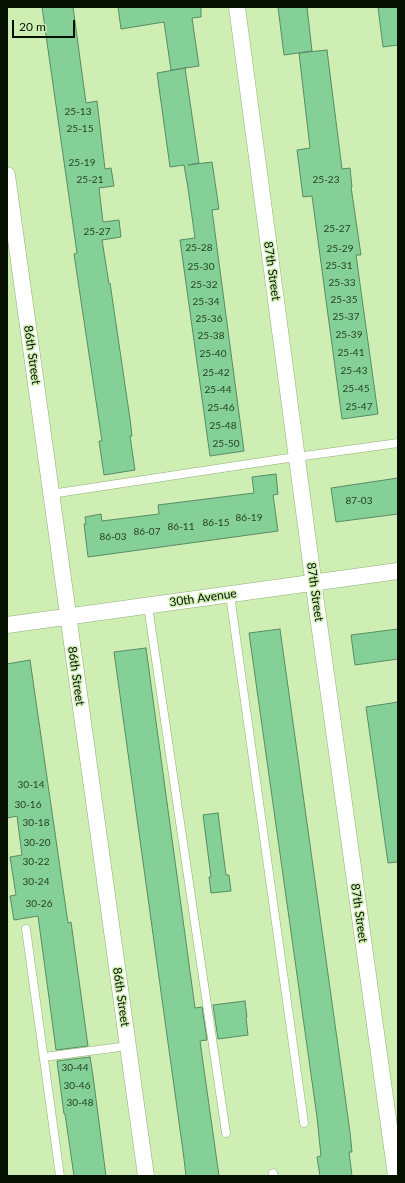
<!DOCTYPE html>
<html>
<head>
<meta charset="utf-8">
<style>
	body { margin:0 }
	#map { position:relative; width:405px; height:1183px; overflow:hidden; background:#ceeeb3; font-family:Lato,sans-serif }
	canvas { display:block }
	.frame { position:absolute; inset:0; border:8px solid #061000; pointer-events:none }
	.scale { position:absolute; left:12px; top:20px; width:63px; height:18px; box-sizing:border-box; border:2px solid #061000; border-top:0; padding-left:5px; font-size:12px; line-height:14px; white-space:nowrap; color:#061000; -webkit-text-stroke:3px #ceeeb3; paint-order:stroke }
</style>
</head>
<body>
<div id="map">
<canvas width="405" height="1183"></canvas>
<div class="frame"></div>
<div class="scale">20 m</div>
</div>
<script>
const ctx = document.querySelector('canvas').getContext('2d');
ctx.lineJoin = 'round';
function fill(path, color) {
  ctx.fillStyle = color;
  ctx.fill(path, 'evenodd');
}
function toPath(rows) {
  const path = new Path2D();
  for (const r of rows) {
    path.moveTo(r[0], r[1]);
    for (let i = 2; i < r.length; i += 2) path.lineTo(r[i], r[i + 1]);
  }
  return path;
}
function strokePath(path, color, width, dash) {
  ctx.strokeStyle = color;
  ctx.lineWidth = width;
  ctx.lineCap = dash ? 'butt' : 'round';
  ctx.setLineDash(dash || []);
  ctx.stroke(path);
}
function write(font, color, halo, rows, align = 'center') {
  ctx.font = font + ' Lato,sans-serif';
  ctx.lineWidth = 3;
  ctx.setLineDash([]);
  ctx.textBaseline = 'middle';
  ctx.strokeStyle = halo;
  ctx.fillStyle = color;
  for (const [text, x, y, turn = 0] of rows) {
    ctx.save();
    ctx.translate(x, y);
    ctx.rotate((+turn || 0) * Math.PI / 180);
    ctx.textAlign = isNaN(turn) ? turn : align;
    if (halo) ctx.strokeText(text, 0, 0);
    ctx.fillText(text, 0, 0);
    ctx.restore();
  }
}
const building = toPath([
	[42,7,73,7,86,103,97,101,105,169,111,168,114,186,99,188,103,222,119,220,121,237,102,240,109,284,110,283,130,419,132,436,130,436,135,470,104,475,99,441,102,441,74,254,77,253,42,7],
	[118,7,201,7,201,17,192,18,199,66,171,70,164,22,121,29,118,7],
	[278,7,307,7,312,51,284,55,278,7],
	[378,7,398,7,398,45,383,47,378,7],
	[327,50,342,169,350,168,352,187,351,187,361,255,356,255,378,414,342,419,312,196,303,197,297,150,310,148,299,53,327,50],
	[185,68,199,163,188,165,212,162,219,209,212,210,244,451,210,456,180,240,195,238,188,188,184,165,170,167,157,73,185,68],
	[276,474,278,494,273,495,278,531,88,557,84,524,86,524,85,517,101,514,102,521,159,514,158,505,254,493,252,477,276,474],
	[398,478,398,514,336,522,331,488,398,478],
	[280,629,350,1132,352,1152,349,1152,352,1176,320,1176,317,1157,321,1156,317,1117,249,633,280,629],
	[398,629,398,659,355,665,351,635,398,629],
	[146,648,195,1008,202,1007,207,1040,200,1041,219,1176,186,1176,183,1151,114,652,146,648],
	[30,660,68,923,71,922,88,1046,56,1050,38,916,14,920,10,896,16,895,10,857,22,855,17,816,7,818,7,664,30,660],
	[398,702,398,862,388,863,366,707,398,702],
	[218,813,226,875,229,875,231,891,211,893,209,877,211,877,203,815,218,813],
	[245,1001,247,1017,246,1017,248,1035,218,1039,213,1005,245,1001],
	[90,1057,93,1076,106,1176,74,1176,65,1114,64,1114,57,1061,90,1057]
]);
fill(building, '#84d096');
strokePath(building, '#578c64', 1);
const lane = toPath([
	[51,494,275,460,398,443],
	[230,595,304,1123],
	[148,606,226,1133],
	[26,929,60,1176],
	[44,1057,128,1046],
	[273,1173,274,1176]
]);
const street = toPath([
	[237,7,317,609,396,1176],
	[7,175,146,1176],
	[7,625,398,571]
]);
strokePath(lane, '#92af78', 9);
strokePath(street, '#92af78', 17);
strokePath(lane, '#fff', 8);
strokePath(street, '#fff', 16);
write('10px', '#264026', null, [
	["25-13",78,112],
	["25-15",80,129],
	["25-19",82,163],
	["25-21",90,180],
	["25-23",326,180],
	["25-27",337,229],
	["25-27",97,232],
	["25-28",199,248],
	["25-29",340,249],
	["25-31",339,266],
	["25-30",201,267],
	["25-33",342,283],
	["25-32",204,285],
	["25-35",344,300],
	["25-34",206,302],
	["25-37",346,317],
	["25-36",209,319],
	["25-39",349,335],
	["25-38",211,336],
	["25-41",351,353],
	["25-40",213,354],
	["25-43",354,371],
	["25-42",216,373],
	["25-45",356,389],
	["25-44",218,390],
	["25-47",359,407],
	["25-46",221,408],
	["25-48",223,426],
	["25-50",226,444],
	["87-03",359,501],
	["86-19",249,518],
	["86-15",216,523],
	["86-11",181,527],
	["86-07",147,532],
	["86-03",113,537],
	["30-14",31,785],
	["30-16",28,805],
	["30-18",36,823],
	["30-20",37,843],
	["30-22",36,862],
	["30-24",36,882],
	["30-26",39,904],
	["30-44",75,1068],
	["30-46",77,1086],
	["30-48",80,1103]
]);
write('12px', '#061000', '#ceeeb3', [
	["87th Street",272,271,82],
	["86th Street",32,355,82],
	["87th Street",315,592,82],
	["30th Avenue",203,598,-8],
	["86th Street",76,676,82],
	["87th Street",359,913,82],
	["86th Street",121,997,82]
]);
</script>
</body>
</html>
